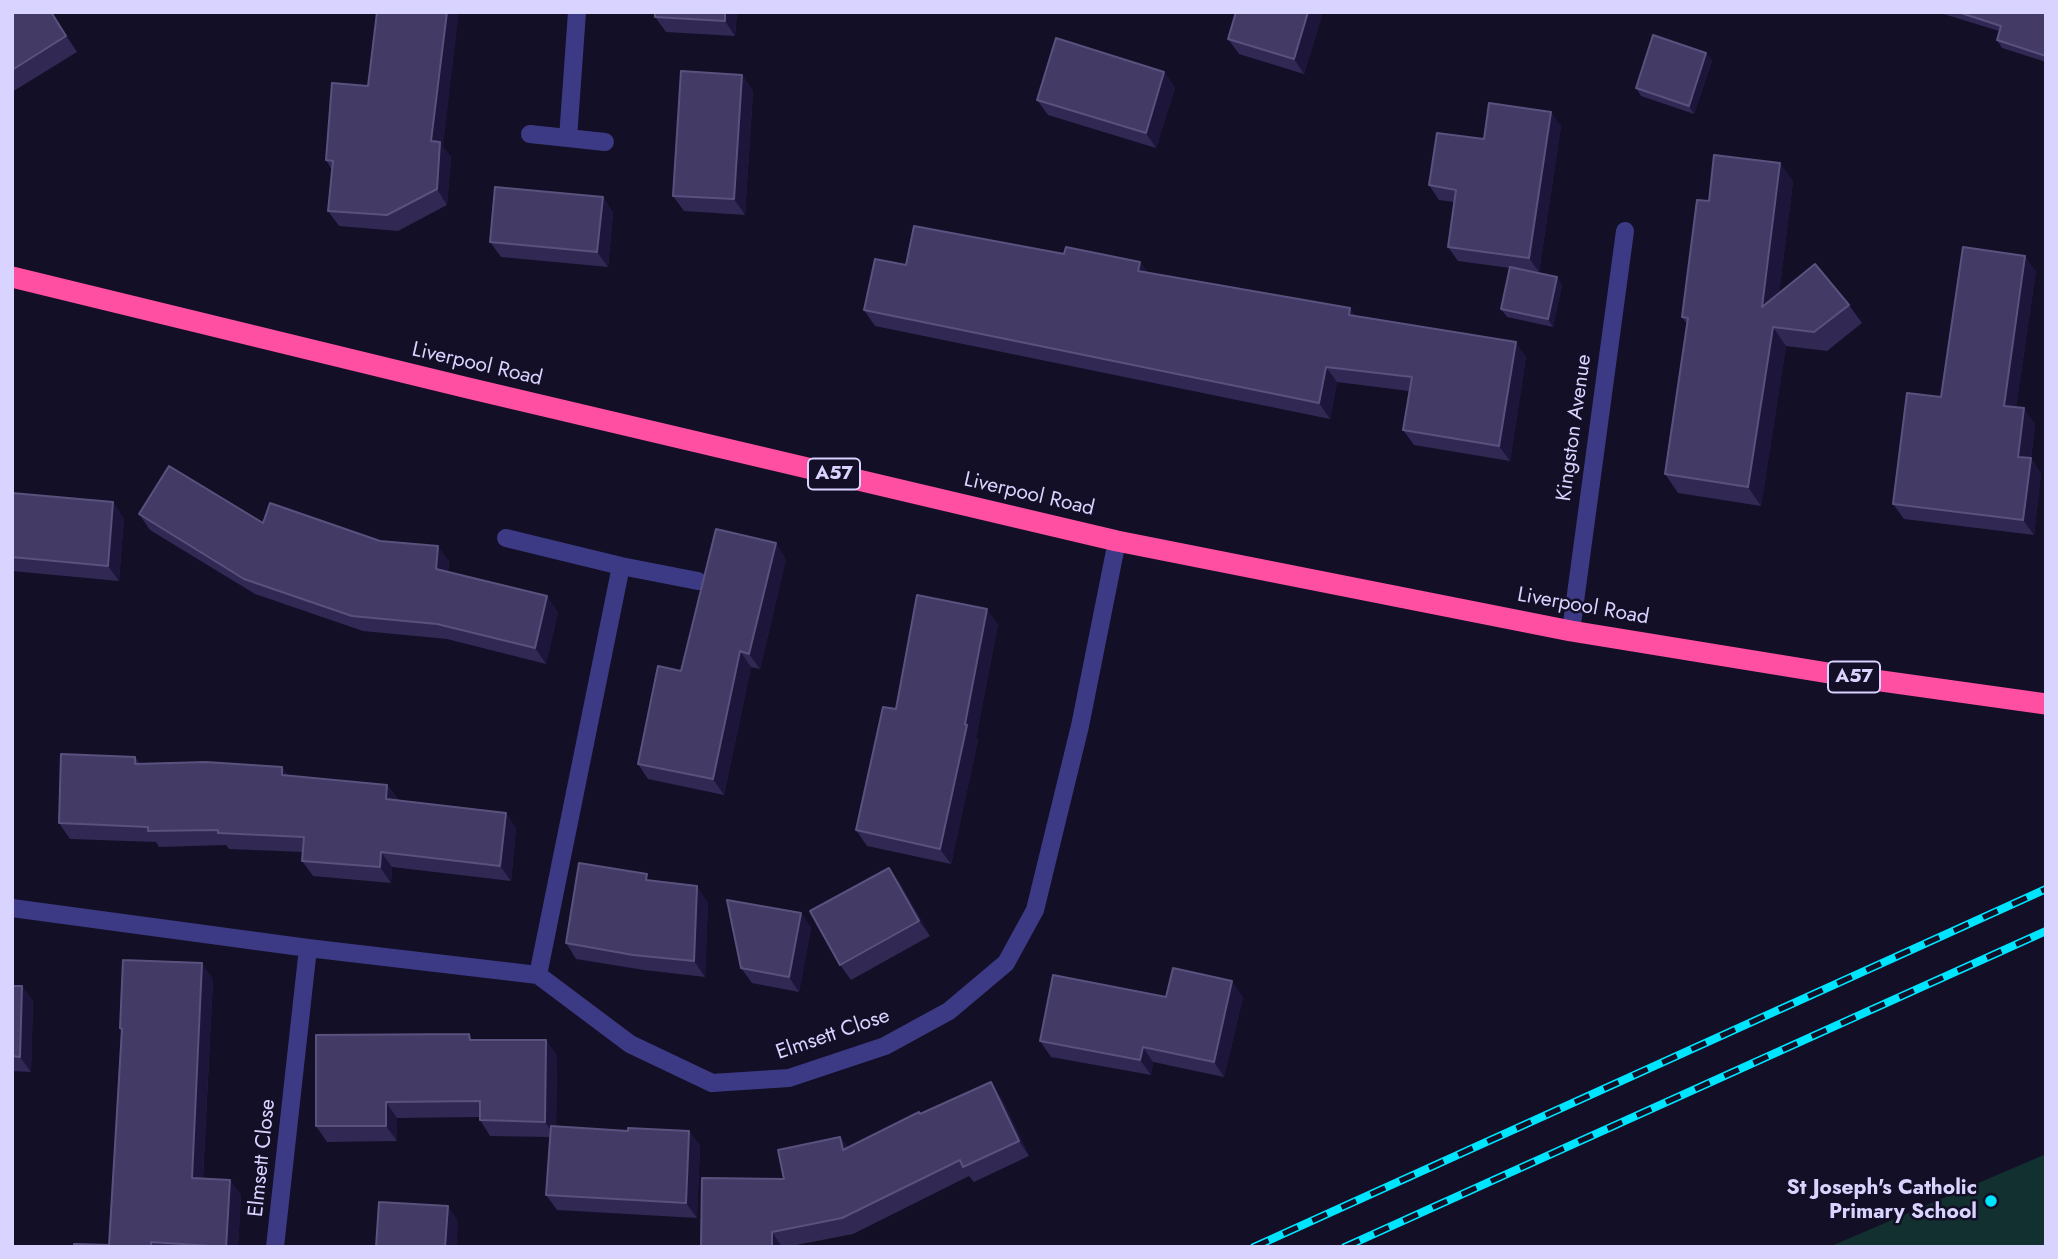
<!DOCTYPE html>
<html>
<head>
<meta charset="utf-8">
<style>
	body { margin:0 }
	#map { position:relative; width:2058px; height:1259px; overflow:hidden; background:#130f26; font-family:Jost,sans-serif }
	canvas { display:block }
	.frame { position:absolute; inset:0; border:14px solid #d9d4ff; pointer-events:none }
</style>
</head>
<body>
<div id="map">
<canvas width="2058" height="1259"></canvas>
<div class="frame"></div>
</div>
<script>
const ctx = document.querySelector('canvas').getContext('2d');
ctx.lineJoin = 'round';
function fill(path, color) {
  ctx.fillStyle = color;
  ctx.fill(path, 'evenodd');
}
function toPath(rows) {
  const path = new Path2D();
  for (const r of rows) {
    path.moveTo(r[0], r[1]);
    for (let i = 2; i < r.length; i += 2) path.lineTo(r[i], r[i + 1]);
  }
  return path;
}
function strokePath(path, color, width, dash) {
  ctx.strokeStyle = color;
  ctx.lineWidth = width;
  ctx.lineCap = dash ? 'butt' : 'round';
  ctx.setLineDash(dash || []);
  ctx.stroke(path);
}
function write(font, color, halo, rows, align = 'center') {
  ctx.font = font + ' Jost,sans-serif';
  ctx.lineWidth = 5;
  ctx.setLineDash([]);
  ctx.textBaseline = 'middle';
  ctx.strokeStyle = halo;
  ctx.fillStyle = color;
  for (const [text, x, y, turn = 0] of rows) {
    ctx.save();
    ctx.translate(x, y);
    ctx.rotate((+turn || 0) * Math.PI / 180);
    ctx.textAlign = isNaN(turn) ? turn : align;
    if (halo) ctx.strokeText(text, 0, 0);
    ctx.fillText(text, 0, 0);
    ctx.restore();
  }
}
fill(toPath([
	[2046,1154,2046,1247,1829,1247]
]), '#12302f');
strokePath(toPath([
	[530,134,605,142],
	[568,138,577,12],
	[506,538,621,566,698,581],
	[1571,631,1625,231],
	[12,908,308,948],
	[538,975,621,566],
	[275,1247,308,948,538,975,630,1044,712,1083,789,1078,885,1046,949,1011,1006,963,1035,910,1080,726,1117,541]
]), '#3d3a85', 18);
strokePath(toPath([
	[12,277,468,388,1117,541,1571,631,1853,677,2046,704]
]), '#ff4fa3', 21);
const rail = toPath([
	[1254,1247,2046,889],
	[1345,1247,2046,931]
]);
strokePath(rail, '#00e5ff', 8);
strokePath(rail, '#130f26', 5, [16]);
fill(toPath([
	[12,12,52,12,77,52,12,92],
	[737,12,735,36,666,32,655,17],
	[1236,12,1323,12,1304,74,1239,54,1228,39],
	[1937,12,2046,12,2046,62,2002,48,1997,40,1999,31],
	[1706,53,1712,61,1694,114,1641,96,1636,88],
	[1164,72,1175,88,1156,148,1048,115,1037,100],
	[742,75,753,91,745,215,684,211,673,196],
	[368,86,443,147,451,157,447,205,398,231,339,226,328,211,332,170,326,160],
	[1561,126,1539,272,1524,270,1562,285,1553,327,1507,317,1501,309,1510,268,1458,261,1448,247,1454,202,1439,200,1429,185,1484,139],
	[1780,163,1793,182,1779,293,1849,305,1862,323,1827,351,1786,346,1761,506,1678,493,1665,474,1687,324,1682,317,1709,201],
	[603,197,613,213,608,267,501,257,490,242],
	[1064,254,1140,262,1148,273,1350,308,1356,317,1526,357,1510,461,1414,445,1403,430,1409,391,1337,382,1330,419,875,326,864,310,906,265],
	[2036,271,2016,407,2035,424,2031,458,2041,474,2034,535,1904,519,1893,504,1941,397],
	[12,493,124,518,119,581,12,571],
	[139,514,263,523,380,541,449,561,448,572,558,612,546,664,447,639,363,631,255,594,150,530],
	[786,559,760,669,751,667,724,795,648,779,638,764,681,671],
	[998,624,976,738,978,740,951,864,867,846,856,830,896,709],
	[135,757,140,764,282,767,288,776,387,785,398,800,506,813,516,829,511,881,392,867,391,883,313,876,302,861,303,852,229,849,226,845,159,847,156,842,70,839,59,823],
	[889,868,900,883,930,936,851,980,840,965],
	[651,880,708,902,705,977,644,970,576,959,566,943],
	[801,913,811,928,799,992,752,983,741,968],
	[213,979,203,1178,230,1180,241,1195,238,1247,74,1247,109,1245,121,1031,120,1028],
	[12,986,22,986,33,1001,31,1072,12,1071],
	[1166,997,1243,997,1224,1077,1153,1062,1151,1075,1051,1057,1040,1041],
	[474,1040,546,1040,557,1056,556,1127,628,1131,689,1131,700,1146,697,1218,557,1210,546,1195,550,1137,490,1136,480,1120,480,1117,397,1118,397,1141,327,1142,316,1126],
	[1001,1097,1029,1156,974,1182,969,1176,853,1234,786,1247,701,1247,784,1179,840,1137,848,1148,920,1114]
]), '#312854');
fill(toPath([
	[51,12,52,12,77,52,66,36],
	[447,12,459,12,443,147,451,157,447,205,437,189,431,141],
	[725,12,737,12,735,36,725,21],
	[1308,12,1323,12,1304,74,1294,59],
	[1706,53,1712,61,1694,114,1689,106],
	[1164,72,1175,88,1156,148,1146,133],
	[742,75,753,91,745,215,734,199],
	[1551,112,1561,126,1539,272,1529,258],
	[1780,163,1793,182,1775,325,1762,307],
	[603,197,613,213,608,267,597,252],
	[2025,256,2036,271,2014,421,2004,406],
	[1140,262,1151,277,1138,271],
	[1557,277,1562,285,1553,327,1548,319],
	[1350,308,1361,324,1349,315],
	[1773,327,1786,346,1761,506,1748,487],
	[1516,342,1526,357,1510,461,1499,446],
	[1326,367,1337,382,1330,419,1319,403],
	[2024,408,2035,424,2029,472,2018,457],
	[2031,458,2041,474,2034,535,2023,520],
	[113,502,124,518,119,581,108,566],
	[776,543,786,559,760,669,749,654],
	[438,546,449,561,447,584,436,569],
	[547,596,558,612,546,664,535,648],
	[987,609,998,624,976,738,978,740,951,864,940,849,965,724],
	[740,651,751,667,724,795,713,779],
	[282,767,293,782,282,775],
	[387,785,398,801,386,799],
	[506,813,516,829,511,881,500,866],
	[381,852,392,867,391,883,380,867],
	[889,868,900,883,930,936,919,921],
	[697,886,708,902,705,977,694,961],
	[801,913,811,928,799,992,789,977],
	[202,963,213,979,202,1193,192,1178],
	[1232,981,1243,997,1224,1077,1214,1062],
	[22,986,33,1001,31,1072,20,1057],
	[546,1040,557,1056,556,1137,545,1122],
	[1143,1047,1153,1062,1151,1075,1140,1060],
	[991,1082,1001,1097,1029,1156,1019,1141],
	[386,1102,397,1118,397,1141,386,1126],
	[689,1131,700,1146,697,1218,686,1203],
	[840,1137,851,1153,843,1150],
	[230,1180,241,1195,238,1247,227,1247],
	[448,1206,458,1221,457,1247,445,1247],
	[772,1232,782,1247,772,1247]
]), '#1d163a');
const building = toPath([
	[12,12,51,12,66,36,12,70,12,12],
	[377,12,447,12,431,141,440,142,437,189,387,215,328,211,333,161,326,160,332,83,368,86,377,12],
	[655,12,725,12,725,21,655,17,655,12],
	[1236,12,1308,12,1294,59,1228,39,1236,12],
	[1958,12,2046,12,2046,56,1997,40,2001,26,1958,12],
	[1653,35,1706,53,1689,106,1636,88,1653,35],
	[1056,38,1164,72,1146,133,1037,100,1056,38],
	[681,71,742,75,734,199,673,196,681,71],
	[1489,103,1551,112,1529,258,1448,247,1456,190,1429,185,1437,133,1484,139,1489,103],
	[1714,155,1780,163,1762,307,1815,264,1849,305,1814,332,1773,327,1748,487,1665,474,1688,318,1682,317,1697,200,1709,201,1714,155],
	[495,187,603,197,597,252,490,242,495,187],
	[914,226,1064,254,1066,247,1140,262,1138,271,1350,308,1349,315,1516,342,1499,446,1403,430,1412,377,1326,367,1319,403,864,310,875,259,906,265,914,226],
	[1963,247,2025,256,2004,406,2024,408,2018,457,2031,458,2023,520,1893,504,1907,393,1941,397,1963,247],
	[1510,267,1557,277,1548,319,1501,309,1510,267],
	[169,466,263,523,270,503,380,541,438,546,436,569,547,596,535,648,437,624,352,616,244,579,139,514,169,466],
	[12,493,113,502,108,566,12,557,12,493],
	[716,529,776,543,749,654,740,651,713,779,638,764,658,666,681,671,716,529],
	[917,595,987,609,965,724,967,725,940,849,856,830,883,707,896,709,917,595],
	[61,754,135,757,135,764,206,762,282,767,282,775,387,785,386,799,506,813,500,866,381,852,380,867,302,861,304,837,218,833,218,830,148,831,148,827,59,823,61,754],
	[579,863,647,874,646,880,697,886,694,961,633,955,566,943,579,863],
	[889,868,919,921,840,965,810,911,889,868],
	[727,900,801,913,789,977,741,968,727,900],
	[123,960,202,963,192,1178,230,1180,226,1247,151,1242,151,1247,74,1247,74,1244,109,1245,122,1029,120,1028,123,960],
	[1173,968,1232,981,1214,1062,1143,1047,1140,1060,1040,1041,1053,975,1166,997,1173,968],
	[12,986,22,986,20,1057,12,1056,12,986],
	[469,1034,470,1040,546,1040,545,1122,480,1120,480,1101,386,1102,386,1126,316,1126,316,1035,469,1034],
	[991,1082,1019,1141,963,1167,960,1160,842,1218,772,1232,772,1247,701,1247,702,1178,784,1179,778,1150,840,1137,843,1150,919,1112,920,1114,991,1082],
	[551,1126,628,1131,628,1128,689,1131,686,1203,546,1195,551,1126],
	[379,1202,448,1206,445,1247,376,1247,379,1202]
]);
fill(building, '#433a66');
strokePath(building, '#5a527e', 2);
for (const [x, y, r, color] of [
	[1991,1201,7,"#00e5ff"]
]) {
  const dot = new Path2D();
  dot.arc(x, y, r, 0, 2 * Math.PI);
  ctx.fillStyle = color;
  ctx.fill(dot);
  strokePath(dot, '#130f26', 2.5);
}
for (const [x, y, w] of [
	[834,474,52],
	[1854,677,52]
]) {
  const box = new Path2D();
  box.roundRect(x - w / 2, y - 15.5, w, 31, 5);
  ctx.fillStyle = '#130f26';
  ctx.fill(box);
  strokePath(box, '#d9d4ff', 2);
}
write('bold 19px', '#d9d4ff', null, [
	["A57",834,474],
	["A57",1854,677]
]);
write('21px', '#d9d4ff', '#130f26', [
	["Liverpool Road",477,365,13],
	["Kingston Avenue",1575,428,-82],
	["Liverpool Road",1029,495,13],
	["Liverpool Road",1583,607,10],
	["Elmsett Close",833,1035,-19],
	["Elmsett Close",263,1158,-84]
]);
write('bold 21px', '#d9d4ff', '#130f26', [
	["St Joseph's Catholic",1977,1189],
	["Primary School",1977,1213]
], 'right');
</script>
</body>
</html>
